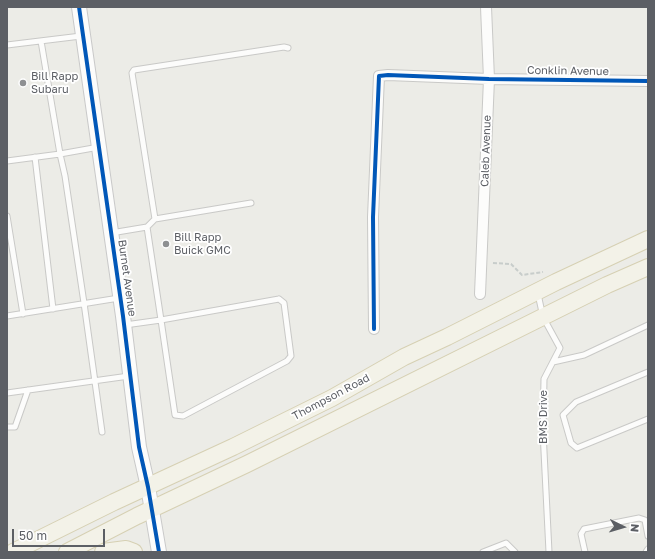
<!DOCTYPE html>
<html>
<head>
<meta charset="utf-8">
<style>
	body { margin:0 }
	#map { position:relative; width:655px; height:559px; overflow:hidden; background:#ecece7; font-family:"Golos Text",sans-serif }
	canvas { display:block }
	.frame { position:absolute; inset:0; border:8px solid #5c5f65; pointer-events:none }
	.north { position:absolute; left:603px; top:507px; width:40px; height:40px; -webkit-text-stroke:3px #fff; paint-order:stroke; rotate:95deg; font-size:11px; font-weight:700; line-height:16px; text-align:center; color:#5c5f65 }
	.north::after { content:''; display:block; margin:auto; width:14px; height:18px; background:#5c5f65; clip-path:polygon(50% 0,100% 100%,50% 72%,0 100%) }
	.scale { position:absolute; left:12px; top:529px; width:93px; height:18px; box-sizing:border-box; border:2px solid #5c5f65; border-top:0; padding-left:5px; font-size:12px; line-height:14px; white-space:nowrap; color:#5c5f65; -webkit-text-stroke:3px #fff; paint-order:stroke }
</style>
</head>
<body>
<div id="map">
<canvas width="655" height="559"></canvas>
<div class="frame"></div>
<div class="north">N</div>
<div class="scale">50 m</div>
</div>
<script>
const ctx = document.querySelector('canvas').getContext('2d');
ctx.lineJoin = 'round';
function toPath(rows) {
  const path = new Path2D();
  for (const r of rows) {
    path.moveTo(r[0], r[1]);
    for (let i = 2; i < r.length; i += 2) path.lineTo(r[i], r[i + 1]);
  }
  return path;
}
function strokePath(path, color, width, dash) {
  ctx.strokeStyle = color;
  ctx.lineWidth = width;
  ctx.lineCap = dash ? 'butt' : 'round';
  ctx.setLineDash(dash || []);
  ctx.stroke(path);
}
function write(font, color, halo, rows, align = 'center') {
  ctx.font = font + ' "Golos Text",sans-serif';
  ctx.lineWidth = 3.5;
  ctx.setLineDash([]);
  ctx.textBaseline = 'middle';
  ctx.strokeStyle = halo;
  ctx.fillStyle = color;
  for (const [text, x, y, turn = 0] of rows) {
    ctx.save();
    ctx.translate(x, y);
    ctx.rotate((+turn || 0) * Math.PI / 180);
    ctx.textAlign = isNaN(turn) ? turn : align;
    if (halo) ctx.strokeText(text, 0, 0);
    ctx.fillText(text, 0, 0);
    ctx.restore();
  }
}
const lane = toPath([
	[41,41,60,154,99,147],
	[7,45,81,36],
	[35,157,53,309],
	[7,161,60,154,65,176,84,303,102,432],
	[7,216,23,314],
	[155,219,251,203],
	[147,227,155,219,132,73,134,70,284,47,288,48],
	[111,233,147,227,161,320,125,325],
	[538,294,543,317,560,348,544,379,543,431,549,552],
	[279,299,284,303,291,356,287,361,183,416,175,415,161,320,279,299],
	[7,316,119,298],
	[553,362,584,355,648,325],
	[648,372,576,402,563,415,571,443,577,448,648,419],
	[7,393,129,376],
	[7,427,15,427,28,390],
	[483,552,506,543,515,552],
	[585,552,581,534,584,529,639,518,645,520,648,536],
	[646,552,648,549]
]);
const street = toPath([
	[480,294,489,79,486,7],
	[374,329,373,217,379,76,388,75,489,79,648,81]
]);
const secondary = toPath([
	[79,7,123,316,139,447,148,487,159,552]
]);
const primary = toPath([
	[13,552,114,502,233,447,332,398,404,357,447,337,556,282,648,239],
	[67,552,137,516,247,464,607,285,648,267],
	[103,552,126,549,134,552]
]);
strokePath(lane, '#c9c9c7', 7);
strokePath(street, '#c9c9c7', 12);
strokePath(secondary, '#c9c9c9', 16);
strokePath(primary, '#d6d0b3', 18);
strokePath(toPath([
	[493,263,511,264,522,275,543,272]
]), '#c8cdcb', 2, [4, 2]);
strokePath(lane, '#fcfcfb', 5);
strokePath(street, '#fcfcfb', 10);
strokePath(secondary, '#fcfcfb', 14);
strokePath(primary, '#f3f2e8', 16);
strokePath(toPath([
	[79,7,123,316,139,447,148,487,159,552],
	[374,329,373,217,379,76,388,75,489,79,648,81]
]), '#0057b8', 4);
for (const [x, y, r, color] of [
	[23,83,4,"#8e9092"],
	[166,244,4,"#8e9092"]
]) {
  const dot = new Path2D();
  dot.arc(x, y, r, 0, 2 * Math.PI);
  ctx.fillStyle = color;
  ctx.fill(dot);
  strokePath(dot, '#fff', 1.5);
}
write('11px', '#5c5f65', '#fff', [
	["Conklin Avenue",568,71,1],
	["Caleb Avenue",486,151,-88],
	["Burnet Avenue",127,278,82],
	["Thompson Road",331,397,-28],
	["BMS Drive",544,417,-90]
]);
write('11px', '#5c5f65', '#fff', [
	["Bill Rapp",31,77],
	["Subaru",31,90],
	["Bill Rapp",174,238],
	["Buick GMC",174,251]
], 'left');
</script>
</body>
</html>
